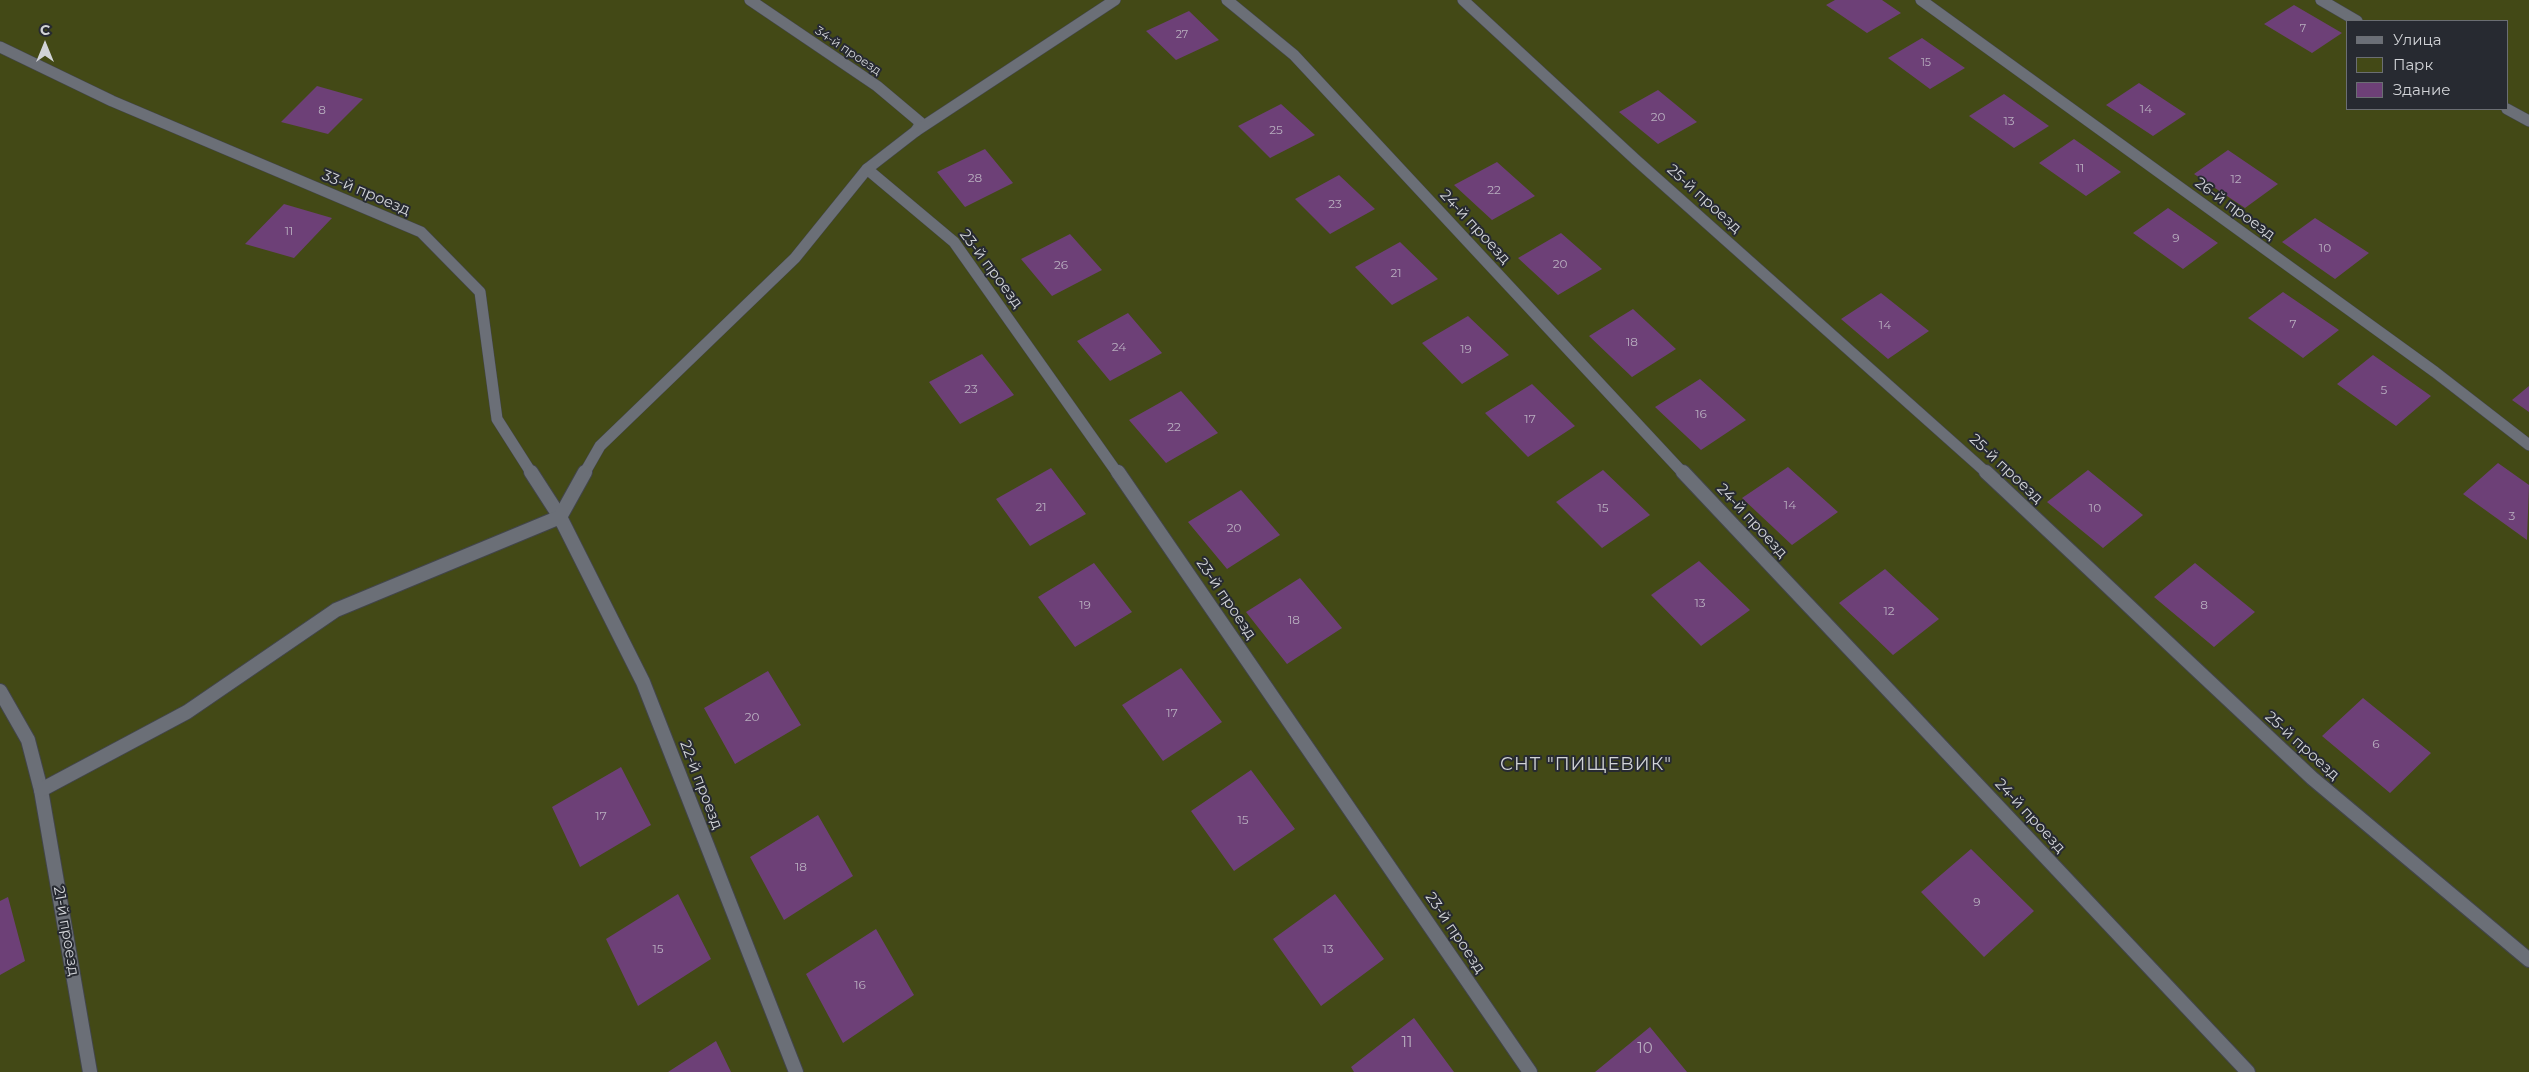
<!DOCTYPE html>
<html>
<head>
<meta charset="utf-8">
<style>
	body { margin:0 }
	#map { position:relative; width:2529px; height:1072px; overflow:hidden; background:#272a31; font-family:Montserrat,sans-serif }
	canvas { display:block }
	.legend { position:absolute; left:2346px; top:20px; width:162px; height:90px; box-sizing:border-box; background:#272a31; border:1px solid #6b6e73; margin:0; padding:6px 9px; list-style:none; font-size:15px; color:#d1d3d7 }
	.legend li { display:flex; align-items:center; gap:10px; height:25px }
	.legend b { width:25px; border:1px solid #6b6e73 }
	.north { position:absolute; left:20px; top:20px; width:50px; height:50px; -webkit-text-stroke:4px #272a31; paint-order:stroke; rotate:0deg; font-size:14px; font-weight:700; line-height:20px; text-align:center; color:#d1d3d7 }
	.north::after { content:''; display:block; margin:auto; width:18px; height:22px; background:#d1d3d7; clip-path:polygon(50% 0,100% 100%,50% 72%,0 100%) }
</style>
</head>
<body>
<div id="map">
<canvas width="2529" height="1072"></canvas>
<ul class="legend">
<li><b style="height:6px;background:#6b6f77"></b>Улица</li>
<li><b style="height:14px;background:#434916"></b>Парк</li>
<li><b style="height:14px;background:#6d4077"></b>Здание</li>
</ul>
<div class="north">С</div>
</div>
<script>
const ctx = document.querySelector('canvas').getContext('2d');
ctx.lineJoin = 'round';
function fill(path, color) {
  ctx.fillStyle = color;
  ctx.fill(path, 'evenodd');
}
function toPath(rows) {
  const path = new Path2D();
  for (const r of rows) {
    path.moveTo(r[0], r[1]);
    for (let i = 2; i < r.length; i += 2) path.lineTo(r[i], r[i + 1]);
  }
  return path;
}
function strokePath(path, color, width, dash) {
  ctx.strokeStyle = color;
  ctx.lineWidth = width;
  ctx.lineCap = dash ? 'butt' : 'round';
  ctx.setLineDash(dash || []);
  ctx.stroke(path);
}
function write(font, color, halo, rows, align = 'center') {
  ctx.font = font + ' Montserrat,sans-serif';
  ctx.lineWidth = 4;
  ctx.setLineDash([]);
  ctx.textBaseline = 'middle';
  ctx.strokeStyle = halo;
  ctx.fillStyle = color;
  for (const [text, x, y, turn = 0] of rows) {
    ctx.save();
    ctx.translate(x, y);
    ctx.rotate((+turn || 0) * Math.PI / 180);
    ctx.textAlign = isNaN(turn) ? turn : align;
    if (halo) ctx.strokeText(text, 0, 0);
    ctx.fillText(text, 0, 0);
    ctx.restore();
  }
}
fill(toPath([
	[0,0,2529,0,2529,1072,0,1072],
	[2348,21,2508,21,2508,109,2348,109]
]), '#434916');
fill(toPath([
	[1835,0,1882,0,1901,13,1867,33,1826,5],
	[2294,5,2342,33,2312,53,2264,24],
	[1189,11,1219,40,1176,60,1146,31],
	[1922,38,1965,68,1930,89,1888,58],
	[2139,83,2186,114,2153,136,2106,105],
	[317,86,363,99,328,134,281,122],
	[1658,90,1697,122,1658,144,1619,112],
	[2004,94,2049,126,2014,148,1969,116],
	[1281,104,1315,135,1270,158,1238,126],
	[2074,139,2121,172,2086,196,2039,163],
	[985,149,1013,183,965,207,937,172],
	[2228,150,2278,184,2245,208,2194,174],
	[1497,162,1535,196,1492,220,1454,185],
	[1339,175,1375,209,1330,234,1295,199],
	[284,204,332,218,294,258,245,244],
	[2168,208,2218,243,2183,269,2133,233],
	[2315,218,2369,253,2335,279,2282,242],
	[1561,233,1602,269,1558,295,1518,258],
	[1070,234,1102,270,1052,296,1021,259],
	[1400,242,1438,279,1392,305,1355,267],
	[2283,292,2339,330,2303,358,2248,318],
	[1881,293,1929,331,1888,359,1841,319],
	[1633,309,1676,349,1632,377,1589,336],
	[1128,313,1162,353,1110,381,1077,341],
	[1468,316,1509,355,1462,384,1422,343],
	[982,354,1014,395,960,424,929,382],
	[2373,355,2431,396,2396,426,2337,384],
	[1700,379,1746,420,1701,450,1655,407],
	[1532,384,1575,426,1528,457,1485,413],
	[2529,386,2529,412,2512,400],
	[1181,391,1218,433,1166,463,1129,420],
	[2498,463,2529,485,2527,540,2463,494],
	[1788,467,1838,512,1792,545,1742,498],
	[1051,468,1086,514,1030,546,996,499],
	[1603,470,1650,515,1602,548,1556,502],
	[2088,470,2143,515,2103,548,2047,502],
	[1241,490,1280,535,1227,569,1188,522],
	[1699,561,1750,610,1701,646,1651,595],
	[1094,563,1132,612,1075,647,1038,597],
	[2195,563,2255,612,2214,647,2154,597],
	[1885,569,1939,619,1893,655,1839,603],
	[1300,578,1342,628,1287,664,1246,612],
	[1181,668,1222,722,1163,761,1122,705],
	[768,671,801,725,735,764,704,708],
	[2363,698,2431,753,2390,793,2322,736],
	[621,767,651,825,580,867,552,807],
	[1251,770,1295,829,1234,871,1191,811],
	[818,815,853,876,784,920,750,857],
	[1971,849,2034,911,1984,957,1921,892],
	[678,894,711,959,638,1006,606,939],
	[1335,894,1384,959,1321,1006,1273,939],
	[8,897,25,961,0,975,0,901],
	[876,929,914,995,843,1043,806,974],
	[1414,1018,1454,1072,1354,1072,1351,1067],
	[1650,1027,1687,1072,1595,1072],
	[716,1041,731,1072,668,1072]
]), '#6d4077');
const laneFar1 = toPath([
	[750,0,877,86,921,123,916,131],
	[1227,0,1294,55,1684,474],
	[1463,0,1636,160,1988,474],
	[1921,0,2435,372,2529,445],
	[2321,0,2357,21],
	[0,47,112,101,421,232,480,292,497,419,532,474],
	[2507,109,2529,121],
	[867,169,954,242,1118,474]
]);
const lane = toPath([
	[531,472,560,517],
	[1118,472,1530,1072],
	[1683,472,2248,1072],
	[1986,472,2312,778,2529,960],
	[0,691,28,740,41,790,90,1072]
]);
const streetFar1 = toPath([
	[584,474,600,446,795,258,867,169,916,131,1115,0]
]);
const street = toPath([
	[560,517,643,682,796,1072],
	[41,790,187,712,336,610,560,517,585,472]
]);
strokePath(laneFar1, '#42454a', 12);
strokePath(lane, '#42454a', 16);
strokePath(streetFar1, '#42454a', 12);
strokePath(street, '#42454a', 16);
strokePath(laneFar1, '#6b6f77', 11);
strokePath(lane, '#6b6f77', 14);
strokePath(streetFar1, '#6b6f77', 11);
strokePath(street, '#6b6f77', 14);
write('11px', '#b8aebf', null, [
	["7",2303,29],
	["27",1182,35],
	["15",1926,63]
]);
write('12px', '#d1d3d7', '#272a31', [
	["34-й проезд",848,51,34]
]);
write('12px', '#b8aebf', null, [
	["14",2146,109],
	["8",322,110],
	["20",1658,117],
	["13",2009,121],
	["25",1276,130],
	["11",2080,168],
	["28",975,178],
	["12",2236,179],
	["22",1494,190],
	["23",1335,204],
	["11",289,231],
	["9",2176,238],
	["10",2325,248],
	["20",1560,264],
	["26",1061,265],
	["21",1396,273],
	["7",2293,324],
	["14",1885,325],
	["18",1632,342],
	["24",1119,347],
	["19",1466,349],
	["23",971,389],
	["5",2384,390],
	["16",1701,414],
	["17",1530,419],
	["22",1174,427],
	["14",1790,505],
	["21",1041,507],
	["15",1603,508],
	["10",2095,508],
	["3",2512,516],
	["20",1234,528],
	["13",1700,603],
	["19",1085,605],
	["8",2204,605],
	["12",1889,611],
	["18",1294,620],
	["17",1172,713],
	["20",752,717],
	["6",2376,744],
	["17",601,816],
	["15",1243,820],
	["18",801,867],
	["9",1977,902],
	["15",658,949],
	["13",1328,949],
	["16",860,985]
]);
write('15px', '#d1d3d7', '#272a31', [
	["33-й проезд",366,193,23],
	["25-й проезд",1704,199,42],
	["26-й проезд",2235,209,36],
	["24-й проезд",1475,227,47],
	["23-й проезд",991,269,53],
	["25-й проезд",2006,469,43],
	["24-й проезд",1752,521,47],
	["23-й проезд",1226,599,56],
	["25-й проезд",2302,746,42],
	["22-й проезд",701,785,69],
	["24-й проезд",2030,816,47],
	["21-й проезд",66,931,80],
	["23-й проезд",1455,933,56]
]);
write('15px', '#b8aebf', null, [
	["11",1407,1043],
	["10",1645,1049]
]);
ctx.letterSpacing = '1px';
write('18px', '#d1d3d7', '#272a31', [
	["СНТ \"ПИЩЕВИК\"",1586,765]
]);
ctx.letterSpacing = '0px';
</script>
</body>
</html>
